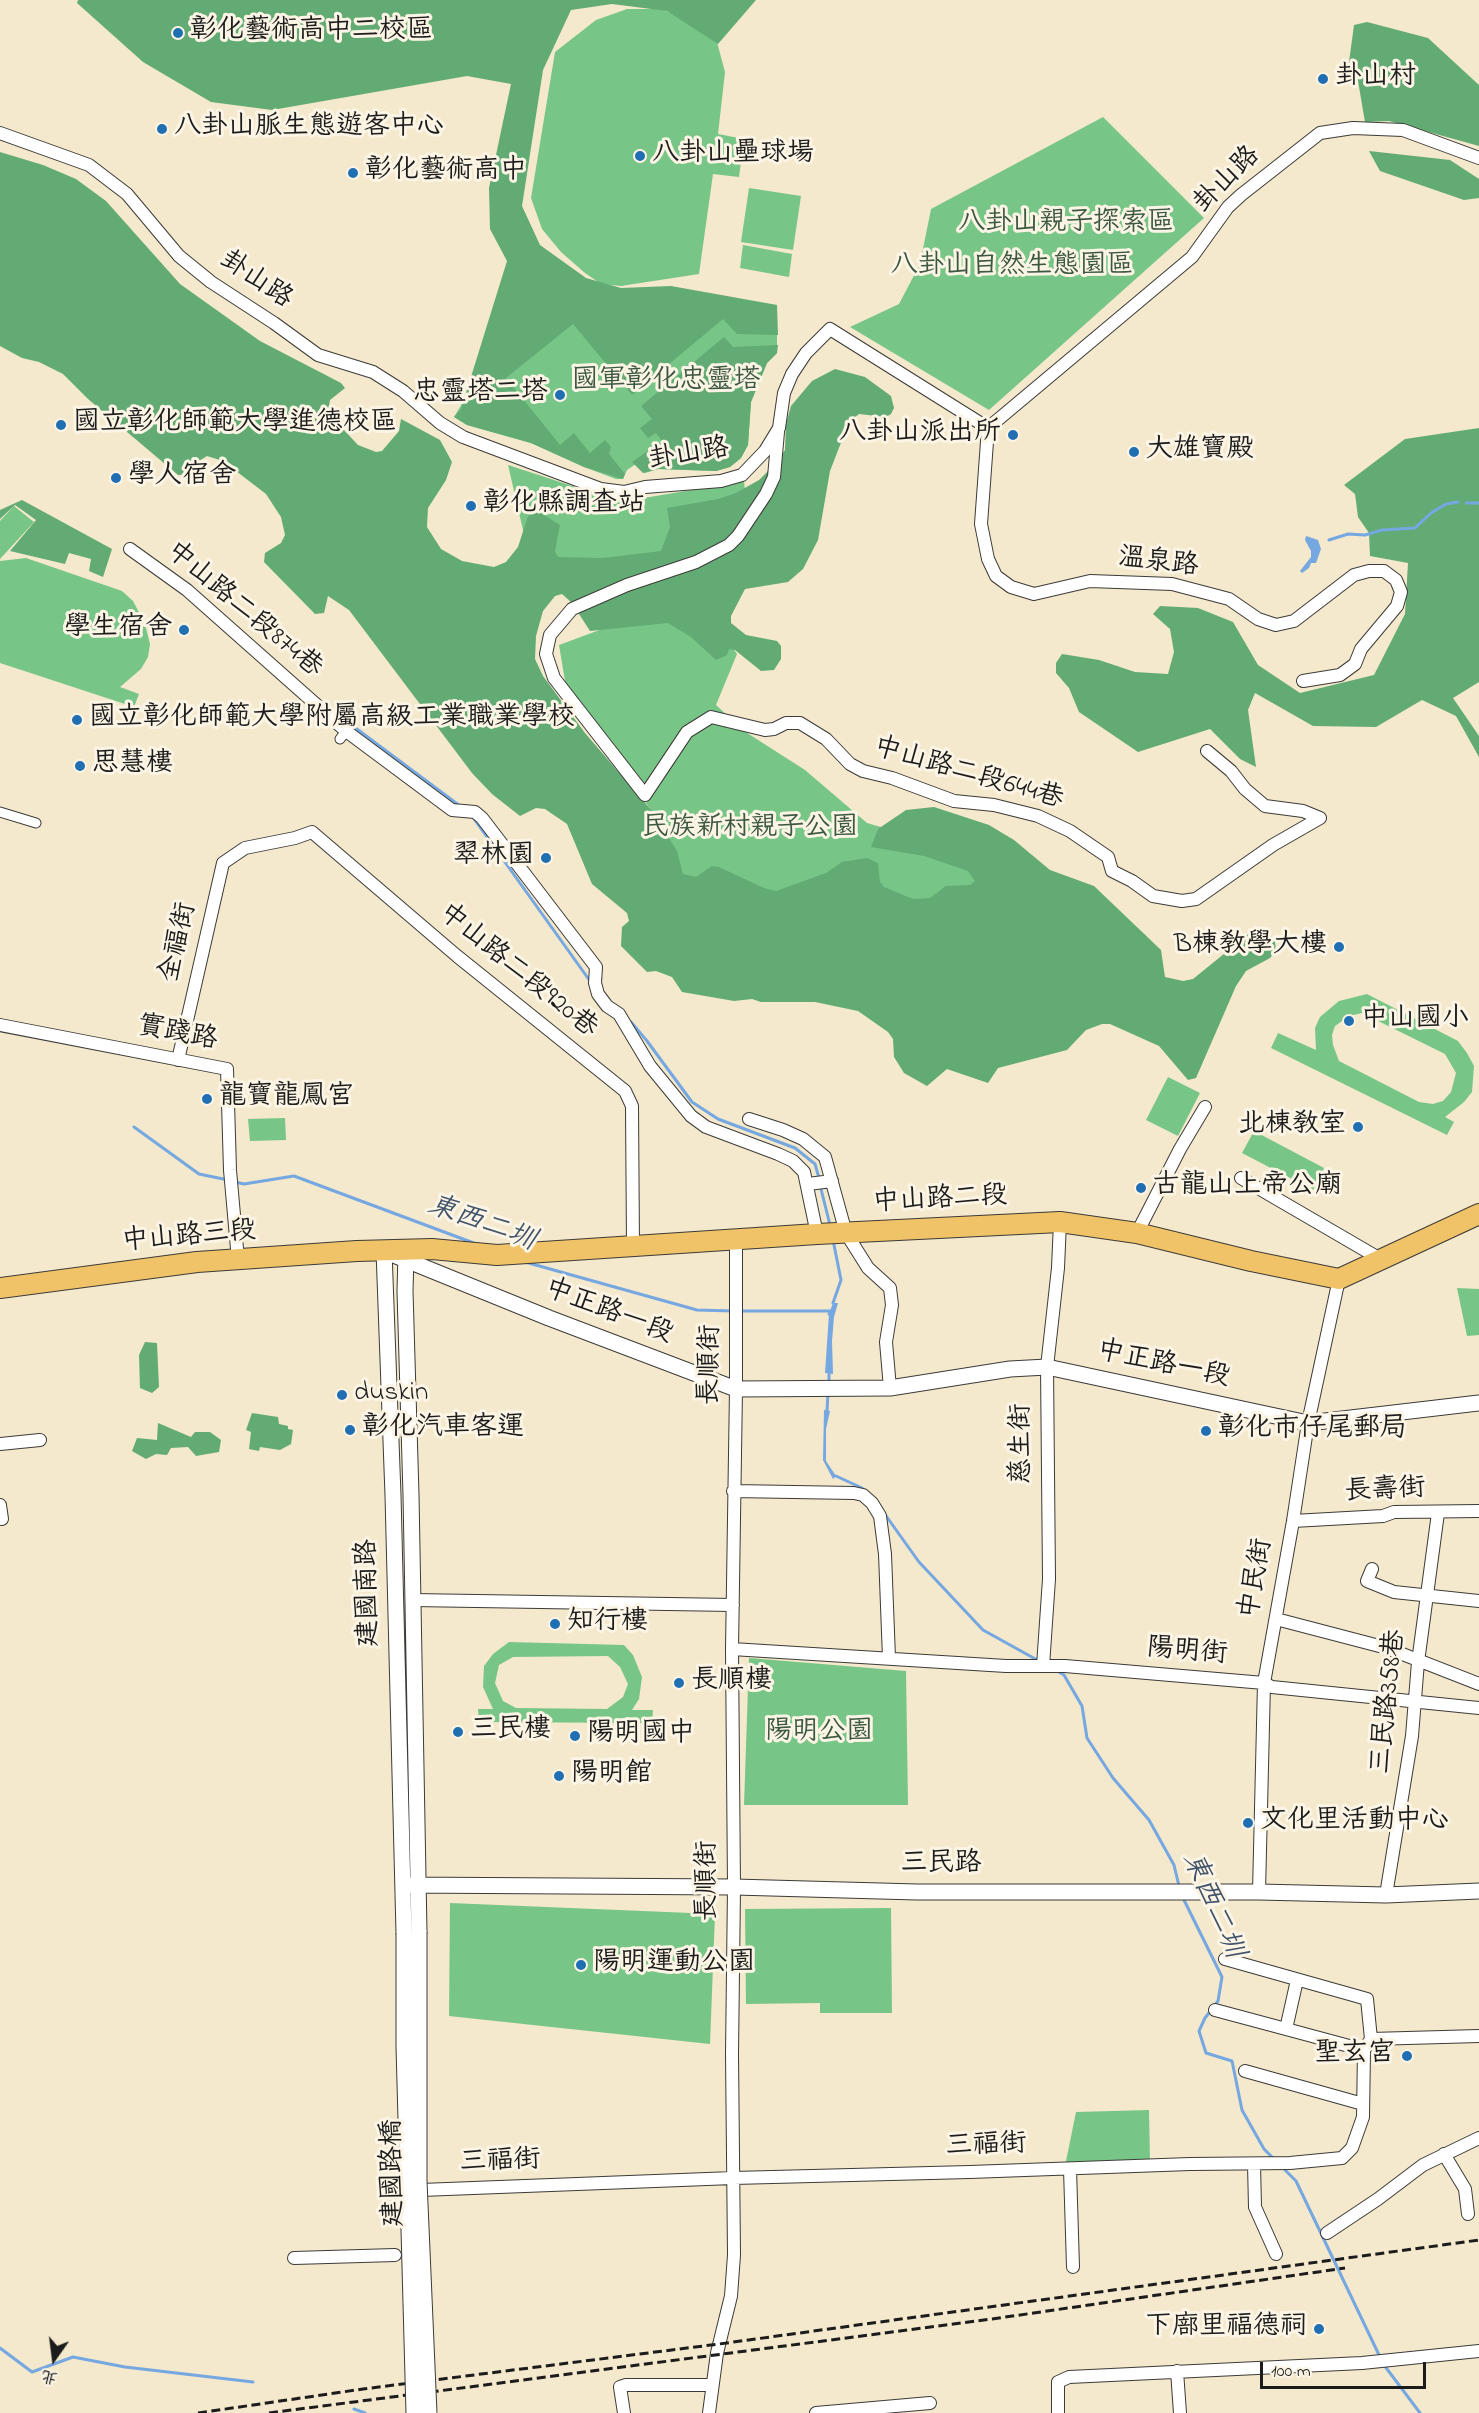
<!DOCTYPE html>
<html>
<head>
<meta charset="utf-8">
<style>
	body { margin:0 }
	#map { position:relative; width:1479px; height:2413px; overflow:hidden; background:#f4e8cd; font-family:"Indie Flower","LXGW WenKai TC",sans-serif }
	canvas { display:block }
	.north { position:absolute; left:24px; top:2329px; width:60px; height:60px; -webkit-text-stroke:4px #fcf5e5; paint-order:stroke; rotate:194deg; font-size:16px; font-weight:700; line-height:24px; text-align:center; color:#1c1c1c }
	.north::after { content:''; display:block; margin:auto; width:21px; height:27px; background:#1c1c1c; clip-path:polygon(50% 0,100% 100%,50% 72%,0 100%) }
	.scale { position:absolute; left:1260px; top:2362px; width:166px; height:27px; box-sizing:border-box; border:3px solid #1c1c1c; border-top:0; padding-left:8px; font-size:18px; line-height:21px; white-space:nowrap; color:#1c1c1c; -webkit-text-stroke:4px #fcf5e5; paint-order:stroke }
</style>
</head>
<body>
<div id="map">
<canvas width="1479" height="2413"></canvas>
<div class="north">北</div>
<div class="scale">100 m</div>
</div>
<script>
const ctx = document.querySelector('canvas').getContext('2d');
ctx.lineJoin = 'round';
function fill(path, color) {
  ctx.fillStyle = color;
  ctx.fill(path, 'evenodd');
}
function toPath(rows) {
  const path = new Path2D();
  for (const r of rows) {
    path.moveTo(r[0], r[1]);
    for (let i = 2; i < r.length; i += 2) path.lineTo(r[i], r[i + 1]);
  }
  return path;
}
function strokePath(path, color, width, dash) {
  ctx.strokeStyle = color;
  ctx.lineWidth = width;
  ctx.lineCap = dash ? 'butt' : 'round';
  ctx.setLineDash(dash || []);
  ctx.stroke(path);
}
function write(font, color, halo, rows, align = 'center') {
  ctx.font = font + ' "Indie Flower","LXGW WenKai TC",sans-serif';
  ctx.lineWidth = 6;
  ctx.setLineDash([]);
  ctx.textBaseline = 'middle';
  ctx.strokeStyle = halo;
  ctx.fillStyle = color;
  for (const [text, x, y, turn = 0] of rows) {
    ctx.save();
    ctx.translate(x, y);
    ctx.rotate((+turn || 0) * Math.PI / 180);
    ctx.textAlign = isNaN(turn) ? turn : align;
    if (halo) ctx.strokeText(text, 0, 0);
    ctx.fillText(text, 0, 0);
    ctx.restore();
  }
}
fill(toPath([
	[627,9,660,9,691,19,717,42,725,72,718,134,744,139,739,177,713,174,699,274,621,286,601,284,585,273,561,252,542,229,531,198,555,52,596,20],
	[1103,117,1204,218,989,410,850,327,899,304,920,264,931,209],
	[749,188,801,196,793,250,741,242],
	[743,245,792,254,789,277,740,268],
	[529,291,777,305,777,353,767,363,751,402,748,445,741,458,730,467,716,471,658,469,645,473,636,464,627,470,623,479,616,479,584,467,531,443,467,425,454,417],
	[508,465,600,495,644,498,744,481,747,511,682,558,532,569],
	[14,506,34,522,0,559,0,521],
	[26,558,122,591,133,601,145,624,150,644,148,657,141,669,120,687,139,694,134,707,0,663,0,561],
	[694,595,737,654,716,705,744,731,805,770,867,823,992,859,991,925,767,910,661,886,668,835,566,687,559,645],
	[1367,994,1458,1041,1467,1053,1474,1066,1472,1092,1464,1102,1445,1117,1454,1122,1447,1135,1271,1048,1278,1033,1316,1050,1315,1028,1320,1017,1339,1001],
	[1362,1013,1445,1054,1456,1073,1451,1092,1443,1101,1433,1104,1419,1102,1339,1061,1333,1045,1332,1035,1335,1026,1349,1016],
	[1168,1077,1200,1093,1178,1136,1146,1120],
	[285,1118,286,1140,250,1141,248,1119],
	[1254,1131,1324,1168,1313,1190,1242,1153],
	[1457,1288,1479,1289,1479,1335,1467,1336],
	[509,1642,624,1645,633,1655,642,1677,639,1699,632,1710,653,1710,652,1723,479,1722,478,1709,493,1709,483,1687,484,1666,493,1654],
	[608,1656,620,1667,628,1684,623,1697,607,1709,516,1708,503,1701,495,1683,499,1665,513,1657],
	[749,1658,906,1671,908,1805,744,1805],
	[450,1903,715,1914,710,2044,449,2016],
	[891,1908,892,2013,820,2013,820,2003,746,2004,745,1909],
	[1149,2110,1150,2162,1065,2166,1076,2112]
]), '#78c687');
fill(toPath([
	[78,0,756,0,718,44,667,11,612,4,571,10,543,70,522,206,540,245,586,278,621,288,671,286,777,305,778,335,737,334,723,319,632,395,573,324,506,378,560,445,574,433,590,453,605,440,611,447,609,454,625,474,623,479,584,467,531,443,467,425,454,417,461,409,507,261,490,229,489,188,511,84,467,76,272,110,211,102,143,62,77,3],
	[1367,22,1428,38,1479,85,1479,146,1389,121,1365,122,1357,75,1349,62,1354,25],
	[1369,151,1450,160,1479,179,1479,198,1464,200,1380,171],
	[0,152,43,165,76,179,106,201,180,284,260,341,341,383,345,388,330,400,328,413,358,445,376,452,382,451,399,431,401,419,440,440,452,462,446,480,428,508,427,527,441,549,462,561,494,567,506,562,518,547,528,516,539,512,560,525,555,551,558,557,603,558,661,551,670,527,667,508,718,499,736,493,759,480,773,466,785,450,786,424,791,406,812,381,835,369,865,377,891,396,894,408,891,414,886,417,859,414,849,422,830,471,818,540,803,569,788,582,745,589,731,616,731,623,746,635,777,641,781,646,781,659,774,670,761,671,735,650,729,649,727,655,716,660,691,637,668,623,590,631,572,603,562,594,555,596,543,611,536,636,535,659,543,676,585,733,652,811,677,851,683,874,696,877,712,866,719,867,764,888,776,891,826,873,842,862,867,858,878,863,880,882,884,887,913,899,930,898,946,886,970,885,975,881,968,871,924,856,871,847,878,829,906,810,934,807,989,825,1014,840,1050,870,1094,886,1161,950,1165,977,1183,981,1193,979,1251,932,1270,934,1275,942,1276,951,1270,958,1246,971,1236,986,1196,1078,1188,1080,1159,1046,1110,1024,1102,1024,1086,1030,1067,1050,998,1068,988,1083,947,1069,927,1086,904,1073,894,1057,893,1039,888,1032,858,1011,815,1002,761,1002,752,999,734,1001,682,992,672,977,656,971,647,972,621,946,622,927,629,921,627,913,592,884,567,824,545,809,536,808,520,816,492,794,472,773,349,610,328,596,324,613,315,614,264,562,265,553,281,543,285,535,281,517,266,494,223,461,207,456,191,466,187,475,178,475,88,399,63,374,39,362,22,358,0,346],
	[724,337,733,347,778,345,777,353,767,363,751,402,748,445,741,458,730,467,716,471,658,469,643,473,632,462,662,441,656,433,648,438,640,428,652,419,641,406],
	[1479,428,1479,682,1453,698,1479,736,1479,757,1456,716,1422,700,1376,727,1313,726,1255,693,1248,710,1256,767,1240,759,1210,729,1138,752,1079,712,1069,688,1056,673,1056,663,1062,654,1099,660,1135,672,1168,674,1174,652,1170,629,1153,614,1160,606,1198,608,1233,622,1258,665,1300,693,1374,675,1405,614,1408,563,1370,556,1369,533,1358,517,1355,494,1344,485,1405,439],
	[22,500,112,549,103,577,89,571,91,559,69,553,65,564,10,551,36,520,15,505,0,519,0,510],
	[145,1342,157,1343,159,1387,152,1393,140,1388,139,1355],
	[252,1413,278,1417,279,1424,288,1426,288,1429,293,1430,291,1444,280,1450,260,1447,259,1451,249,1449,251,1432,246,1430],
	[158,1423,191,1437,195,1432,210,1432,221,1440,219,1452,196,1456,188,1447,171,1448,167,1455,156,1454,146,1459,132,1451,137,1438,157,1440]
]), '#62ab74');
fill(toPath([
	[1306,536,1318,540,1321,549,1316,563,1311,563,1309,568,1302,573,1300,571,1311,557,1311,551,1305,540],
	[833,1303,838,1303,834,1317,832,1341,833,1374,825,1373,829,1314],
	[824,1410,830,1411,826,1429,826,1461,836,1476,833,1479,823,1460]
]), '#75a7e1');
strokePath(toPath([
	[1466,503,1479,503],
	[1329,540,1348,534,1365,535,1382,530,1415,528,1431,513,1446,504,1458,502],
	[326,706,460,806],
	[472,816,590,981],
	[631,1022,647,1041,692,1102,718,1119,795,1148,815,1164,819,1178],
	[134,1127,199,1174,228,1180],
	[235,1182,244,1184,294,1176,479,1245],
	[820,1185,830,1225],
	[833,1240,841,1280,833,1303],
	[525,1262,697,1310,733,1311],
	[740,1311,831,1311,829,1314],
	[829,1384,829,1374],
	[827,1411,828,1393],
	[836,1476,862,1488,866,1492],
	[884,1513,919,1562,983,1630,1039,1661],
	[1055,1670,1064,1675,1082,1706,1087,1738,1113,1778,1149,1820,1174,1865,1179,1886],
	[1183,1898,1222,1977,1218,2001,1205,2018,1199,2031,1206,2053,1232,2061,1242,2110,1264,2149,1275,2160],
	[1281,2166,1296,2181,1380,2357],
	[0,2348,32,2372,73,2357,125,2367,253,2382],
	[1384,2365,1420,2413],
	[354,2409,365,2413]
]), '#75a7e1', 3);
const pedestrian = toPath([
	[340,739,346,731],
	[0,812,36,823]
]);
const minor = toPath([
	[0,133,89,165,127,194,179,256,211,282,274,323,318,355,373,372,403,391,440,423,463,437,601,489,624,492,645,487,721,481,742,475,765,451,779,428,784,393,792,374,806,353,830,329,988,428,1192,257,1228,207,1241,195,1320,133,1353,128,1403,130,1479,158],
	[988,428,981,524,988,559,996,576,1011,587,1034,594,1090,581,1172,584,1229,599,1258,619,1276,625,1294,621,1354,575,1369,571,1384,571,1396,580,1401,592,1397,606,1361,649,1355,664,1340,675,1303,681],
	[778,432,774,477,766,494,738,536,729,545,696,562,627,585,572,609,550,635,546,654,554,678,645,795,687,732,711,717,765,730,774,729,786,723,800,723,826,739,850,764,863,771,892,778,954,801,994,805,1038,816,1070,831,1108,857,1112,871,1132,881,1153,896,1182,901,1196,899,1273,845,1320,818],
	[130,549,187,590,346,731,452,810,475,812,482,818,596,967,595,983,598,994,607,1006,619,1014,650,1066,691,1116,706,1127,778,1154,793,1161,804,1172,817,1234],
	[1207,751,1231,771,1245,789,1265,806,1303,811,1320,818],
	[0,1025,227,1069,230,1170,238,1260],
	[178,1060,223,863,245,848,295,838,312,832,457,956,625,1091,632,1106,633,1246],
	[749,1119,783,1130,803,1139,825,1157,846,1233,868,1268,890,1288,892,1305,886,1342,890,1388],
	[1241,1178,1382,1260],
	[808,1184,832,1181],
	[1137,1233,1180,1149,1205,1107],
	[0,1444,40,1440],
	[733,1491,854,1493,863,1495,872,1503,880,1516,885,1554,889,1658],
	[0,1505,2,1519],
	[1293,1521,1383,1516,1394,1512,1479,1511],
	[1372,1569,1367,1581,1394,1592,1479,1601],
	[412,1600,733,1605],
	[1276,1619,1387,1648,1479,1684],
	[732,1649,1006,1666,1065,1666,1264,1683,1272,1687,1479,1708],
	[1043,1666,1049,1579,1047,1367,1058,1268,1060,1222],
	[1259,1892,1264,1683,1293,1521,1308,1423,1339,1279],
	[1386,1895,1412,1736,1418,1662,1438,1513],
	[1225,1959,1367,1999,1371,2039],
	[1297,1980,1286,2029,1364,2050],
	[1215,2010,1286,2029],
	[1245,2071,1363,2104],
	[1444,2154,1465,2189,1468,2214],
	[1254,2164,1255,2207,1276,2254],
	[1070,2169,1073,2267],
	[395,2191,733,2178,970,2172,1190,2164,1290,2163,1342,2158,1352,2148,1363,2117,1364,2050,1371,2039,1479,2036],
	[1327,2233,1378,2199,1423,2165,1479,2138],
	[294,2258,395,2255],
	[1177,2371,1180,2413],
	[624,2413,620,2387,626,2385,712,2385],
	[709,2413,717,2353,731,2296,734,2255,732,2054,734,1887,732,1649,736,1389,736,1240],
	[816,2413,930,2403],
	[1058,2413,1058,2382,1069,2377,1362,2363,1479,2351]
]);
const tertiary = toPath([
	[406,1254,405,1291,411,1495,419,1932],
	[403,1885,734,1887,917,1892,1259,1892,1386,1895,1479,1891],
	[404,1933,393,1495,384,1251,549,1318,736,1389,890,1388,1010,1369,1047,1367,1308,1423,1479,1403]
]);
const primary = toPath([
	[0,1288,197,1262,357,1251,432,1249,497,1255,817,1234,1060,1222,1137,1233,1251,1261,1339,1279,1479,1214]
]);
strokePath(pedestrian, '#3c3b37', 11);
strokePath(minor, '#3c3b37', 14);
strokePath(tertiary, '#3c3b37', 17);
strokePath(primary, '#3c3b37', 22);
strokePath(pedestrian, '#fff', 9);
strokePath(minor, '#fff', 12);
strokePath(tertiary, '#fff', 15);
strokePath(primary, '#f1c369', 20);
strokePath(toPath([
	[198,2413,363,2389,719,2344,1479,2240],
	[269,2413,992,2319,1345,2268]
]), '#1c1c1c', 3, [9, 4.5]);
const tertiaryBridge = toPath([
	[419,1932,419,2181,429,2413],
	[404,1933,404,2046,414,2413]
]);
strokePath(tertiaryBridge, '#3c3b37', 17, []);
strokePath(tertiaryBridge, '#fff', 15);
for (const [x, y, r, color] of [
	[178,33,6,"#1f6fb2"],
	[1323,79,6,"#1f6fb2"],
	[162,129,6,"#1f6fb2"],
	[640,156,6,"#1f6fb2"],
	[353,173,6,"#1f6fb2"],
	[560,395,6,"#1f6fb2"],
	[61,425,6,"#1f6fb2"],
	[1013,435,6,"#1f6fb2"],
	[1134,452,6,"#1f6fb2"],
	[116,478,6,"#1f6fb2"],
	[471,506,6,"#1f6fb2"],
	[184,630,6,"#1f6fb2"],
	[77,720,6,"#1f6fb2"],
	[80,766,6,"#1f6fb2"],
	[546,858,6,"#1f6fb2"],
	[1339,947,6,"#1f6fb2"],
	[1349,1021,6,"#1f6fb2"],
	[207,1099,6,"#1f6fb2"],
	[1358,1127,6,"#1f6fb2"],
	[1141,1188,6,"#1f6fb2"],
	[342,1395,6,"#1f6fb2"],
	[350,1430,6,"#1f6fb2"],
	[1206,1431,6,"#1f6fb2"],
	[555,1624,6,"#1f6fb2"],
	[679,1683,6,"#1f6fb2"],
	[458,1732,6,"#1f6fb2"],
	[575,1736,6,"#1f6fb2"],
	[559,1776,6,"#1f6fb2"],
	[1248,1823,6,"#1f6fb2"],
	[581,1965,6,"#1f6fb2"],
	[1407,2056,6,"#1f6fb2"],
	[1319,2329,6,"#1f6fb2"]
]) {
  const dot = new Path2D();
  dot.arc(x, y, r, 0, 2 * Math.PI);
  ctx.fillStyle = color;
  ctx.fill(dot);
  strokePath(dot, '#fcf5e5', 2);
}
write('27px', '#1c1c1c', '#fcf5e5', [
	["彰化藝術高中二校區",190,33],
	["卦山村",1335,79],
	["八卦山脈生態遊客中心",174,129],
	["八卦山壘球場",652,156],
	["彰化藝術高中",365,173],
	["忠靈塔二塔",548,395,"right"],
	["國立彰化師範大學進德校區",73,425],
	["八卦山派出所",1001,435,"right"],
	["大雄寶殿",1146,452],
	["學人宿舍",128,478],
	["彰化縣調查站",483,506],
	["學生宿舍",172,630,"right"],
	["國立彰化師範大學附屬高級工業職業學校",89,720],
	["思慧樓",92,766],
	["翠林園",534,858,"right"],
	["B棟教學大樓",1327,947,"right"],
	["中山國小",1361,1021],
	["龍寶龍鳳宮",219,1099],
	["北棟教室",1346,1127,"right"],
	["古龍山上帝公廟",1153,1188],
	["duskin",354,1395],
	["彰化汽車客運",362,1430],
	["彰化市仔尾郵局",1218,1431],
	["知行樓",567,1624],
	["長順樓",691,1683],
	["三民樓",470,1732],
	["陽明國中",587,1736],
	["陽明館",571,1776],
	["文化里活動中心",1260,1823],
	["陽明運動公園",593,1965],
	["聖玄宮",1395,2056,"right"],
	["下廍里福德祠",1307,2329,"right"]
], 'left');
write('27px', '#1c1c1c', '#fcf5e5', [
	["卦山路",1228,181,-45],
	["卦山路",255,281,34],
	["卦山路",689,456,-9],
	["溫泉路",1158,564,7],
	["中山路二段874巷",243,611,40],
	["中山路二段644巷",968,775,16],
	["全福街",180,943,-77],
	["中山路二段920巷",517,972,39],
	["實踐路",177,1035,11],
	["中山路二段",940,1201,-3],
	["中山路三段",189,1238,-5],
	["中正路一段",608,1313,21],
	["長順街",712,1365,-89],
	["中正路一段",1163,1366,12],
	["慈生街",1024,1444,-90],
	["長壽街",1385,1492,-3],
	["中民街",1258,1579,-80],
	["建國南路",370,1593,-91],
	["陽明街",1187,1653,5],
	["三民路358巷",1390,1702,-84],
	["三民路",941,1866],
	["長順街",710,1881,-90],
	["三福街",986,2147,-2],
	["三福街",500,2163,-2],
	["建國路橋",395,2173,-91]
]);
write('27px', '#3c5841', '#fcf5e5', [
	["八卦山親子探索區",1066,225],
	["八卦山自然生態園區",1012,268],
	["國軍彰化忠靈塔",666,383],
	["民族新村親子公園",750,830],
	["陽明公園",819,1734]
]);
write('italic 28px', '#40546b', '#fcf5e5', [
	["東西二圳",481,1225,20],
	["東西二圳",1211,1906,66]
]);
</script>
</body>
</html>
